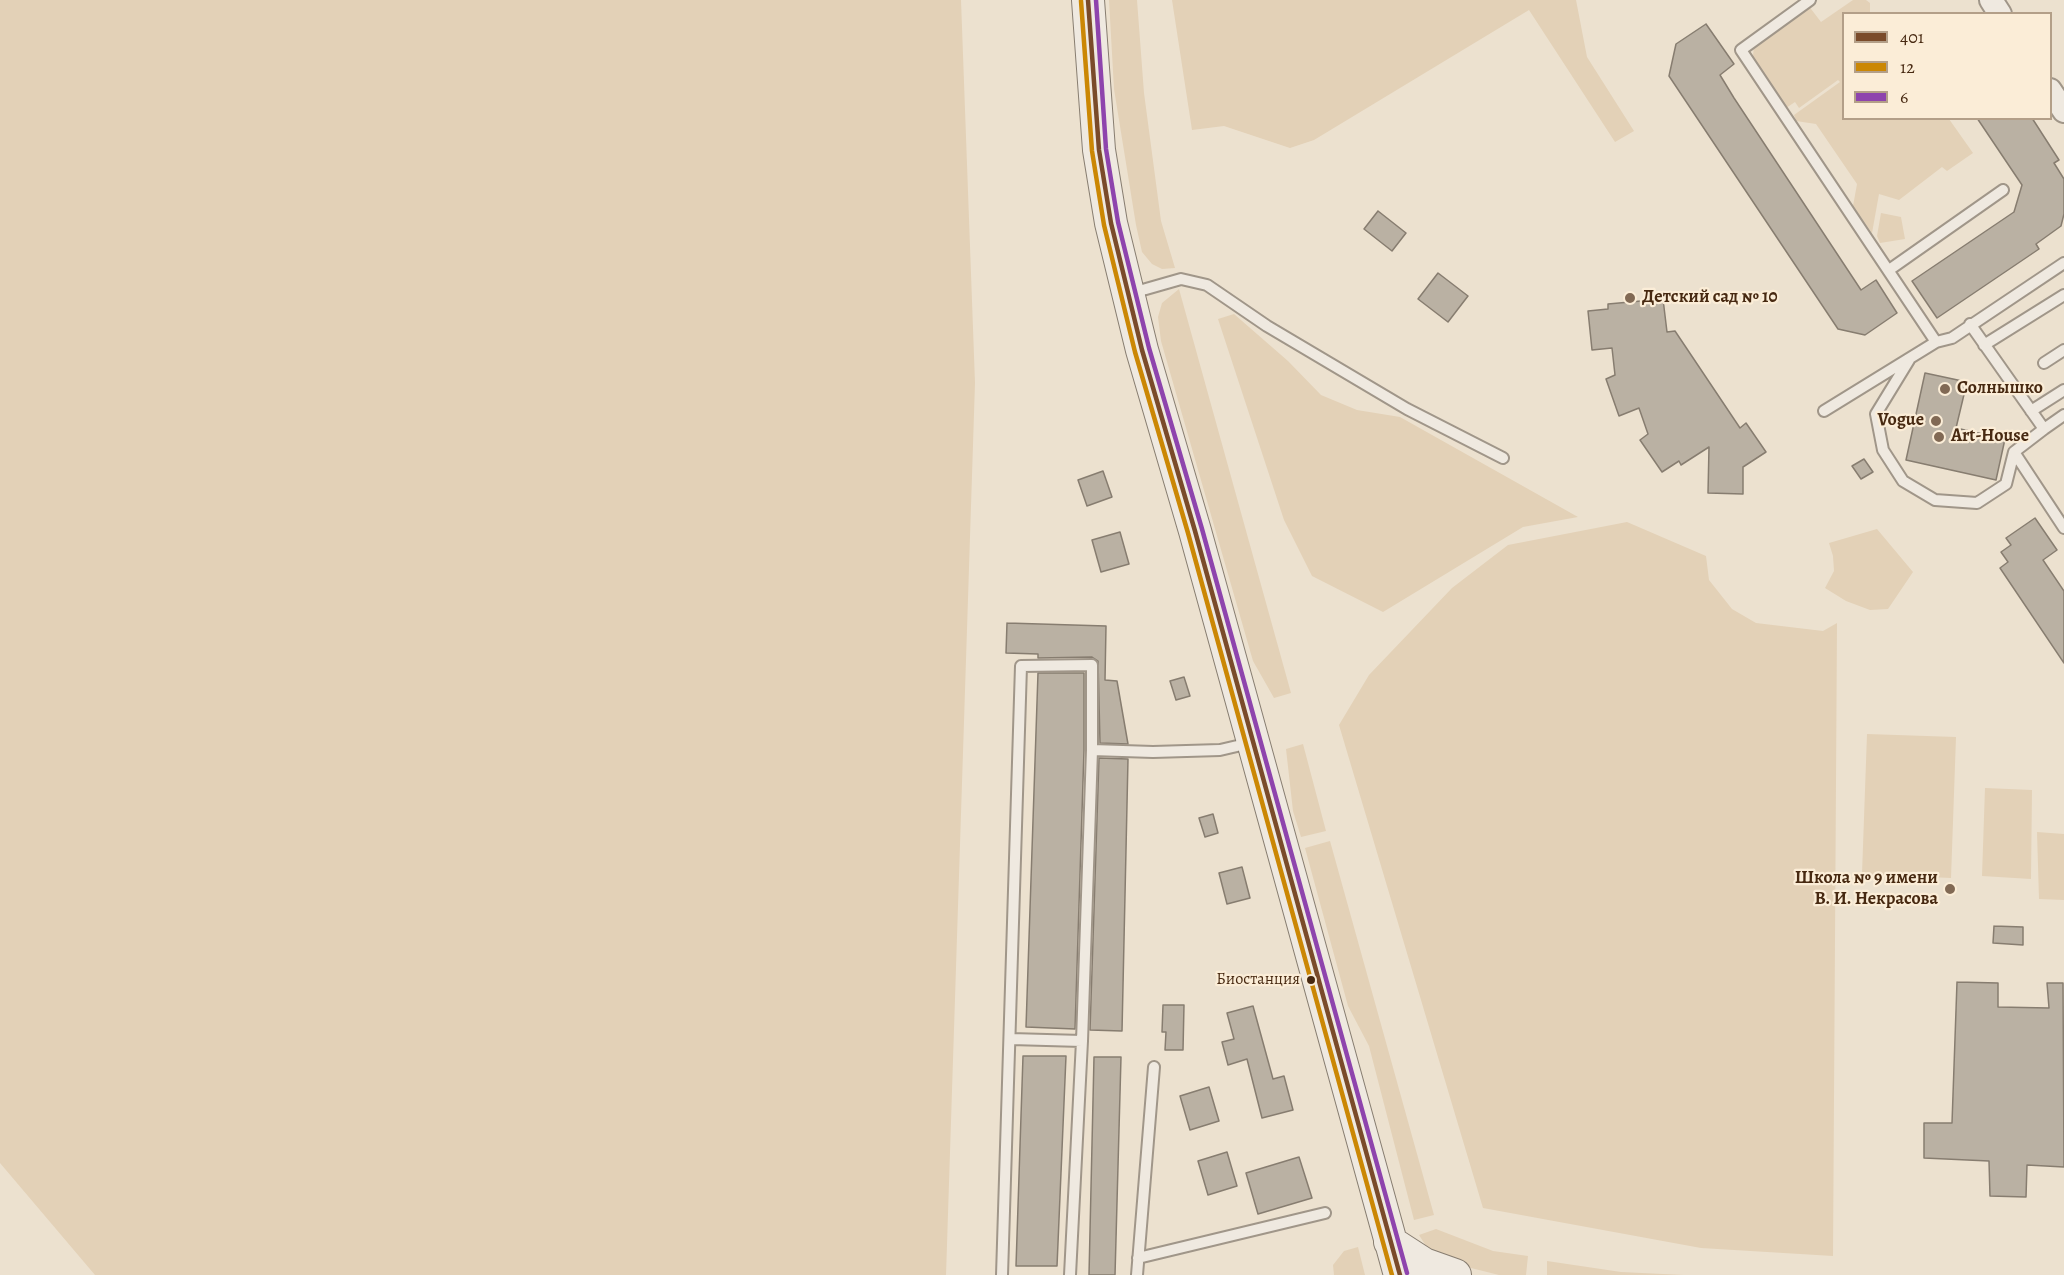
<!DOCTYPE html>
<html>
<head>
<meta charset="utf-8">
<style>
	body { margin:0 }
	#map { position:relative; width:2064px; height:1275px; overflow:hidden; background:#ece1cf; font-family:Alegreya,serif }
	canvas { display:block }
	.legend { position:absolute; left:1842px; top:12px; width:210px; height:108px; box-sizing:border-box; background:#fbedd7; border:2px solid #b39f88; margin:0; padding:8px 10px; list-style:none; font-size:18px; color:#472911 }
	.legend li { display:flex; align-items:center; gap:12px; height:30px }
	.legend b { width:30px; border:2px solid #b39f88 }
</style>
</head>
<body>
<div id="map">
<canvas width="2064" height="1275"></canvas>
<ul class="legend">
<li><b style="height:8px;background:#7a4b2a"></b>401</li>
<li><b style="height:8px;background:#cb8704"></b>12</li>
<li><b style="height:8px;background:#8e44ad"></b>6</li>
</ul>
</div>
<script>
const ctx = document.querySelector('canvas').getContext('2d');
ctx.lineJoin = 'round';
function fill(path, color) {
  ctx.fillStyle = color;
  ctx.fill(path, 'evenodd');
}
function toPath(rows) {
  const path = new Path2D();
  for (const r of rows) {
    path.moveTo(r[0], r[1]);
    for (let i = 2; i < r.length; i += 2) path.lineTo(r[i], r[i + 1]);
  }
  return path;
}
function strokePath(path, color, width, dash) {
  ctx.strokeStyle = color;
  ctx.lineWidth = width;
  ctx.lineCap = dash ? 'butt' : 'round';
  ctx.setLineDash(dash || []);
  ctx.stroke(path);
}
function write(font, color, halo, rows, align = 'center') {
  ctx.font = font + ' Alegreya,serif';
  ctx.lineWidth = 4.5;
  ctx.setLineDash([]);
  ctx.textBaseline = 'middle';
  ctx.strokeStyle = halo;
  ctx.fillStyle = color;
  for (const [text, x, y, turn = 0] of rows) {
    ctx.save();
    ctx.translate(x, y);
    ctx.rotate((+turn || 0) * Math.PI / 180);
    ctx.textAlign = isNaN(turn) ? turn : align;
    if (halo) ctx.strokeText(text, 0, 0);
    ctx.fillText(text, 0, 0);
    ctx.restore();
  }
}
fill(toPath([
	[0,0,961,0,975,383,946,1275,95,1275,0,1163],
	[1109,0,1137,0,1144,93,1161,221,1175,268,1162,269,1152,264,1142,252,1136,225,1114,89],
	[1172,0,1576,0,1587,57,1634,131,1615,142,1529,10,1314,140,1290,148,1224,126,1192,130],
	[1853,0,1866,0,1870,3,1870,13,1844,14,1844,118,1949,119,1973,153,1947,171,1942,167,1899,200,1879,194,1872,233,1853,206,1857,184,1816,124,1796,121,1794,115,1840,82,1838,80,1799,108,1795,102,1786,108,1753,57,1754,44,1808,5,1821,22],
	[1881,213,1901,217,1905,239,1880,243,1877,236],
	[1179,289,1291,693,1274,698,1253,661,1161,341,1158,317,1162,303],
	[1234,314,1288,361,1321,395,1357,410,1400,417,1578,517,1523,527,1383,612,1312,576,1284,520,1218,319],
	[1627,522,1706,556,1709,580,1732,609,1756,623,1823,631,1837,623,1833,1256,1701,1248,1483,1208,1339,725,1369,675,1452,588,1508,545],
	[1877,529,1913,572,1888,609,1870,610,1846,601,1825,588,1834,571,1833,556,1829,543],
	[1867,734,1956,737,1951,878,1862,874],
	[1303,744,1326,831,1301,837,1293,811,1286,749],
	[1985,788,2032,790,2031,879,1982,876],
	[2037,832,2064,834,2064,900,2039,899],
	[1330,841,1434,1215,1414,1220,1369,1046,1348,1006,1305,848],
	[1436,1229,1493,1251,1528,1256,1526,1275,1499,1275,1447,1262,1426,1246,1419,1235],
	[1358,1247,1365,1275,1334,1275,1333,1265,1344,1251],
	[1547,1261,1621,1272,1684,1275,1547,1275]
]), '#e3d1b7');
const building = toPath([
	[1706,24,1734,64,1720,75,1734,98,1861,290,1876,280,1897,313,1865,335,1838,329,1669,76,1676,44,1706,24],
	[1977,118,2032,118,2059,160,2054,163,2064,179,2064,214,2061,226,2036,244,2039,249,1937,318,1912,281,2014,212,2022,185,1977,118],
	[1378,211,1406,233,1392,251,1364,229,1378,211],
	[1438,273,1468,296,1448,322,1418,299,1438,273],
	[1663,299,1667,332,1675,331,1740,428,1746,423,1766,452,1743,467,1743,494,1708,493,1709,447,1681,465,1679,461,1662,472,1640,440,1648,434,1639,408,1619,416,1606,379,1615,375,1612,348,1592,350,1588,311,1608,309,1608,304,1663,299],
	[1925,373,1967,382,1956,428,2005,439,1996,480,1906,460,1925,373],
	[1864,459,1873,472,1861,479,1852,466,1864,459],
	[1103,471,1112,497,1087,506,1078,480,1103,471],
	[2035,518,2057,550,2043,560,2064,591,2064,663,2000,568,2008,562,2001,552,2011,545,2006,538,2035,518],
	[1120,532,1129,564,1101,572,1092,540,1120,532],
	[1007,623,1106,626,1105,680,1117,681,1128,744,1100,743,1098,661,1092,657,1038,658,1038,654,1006,653,1007,623],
	[1038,673,1084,673,1084,750,1075,1029,1026,1027,1038,673],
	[1184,677,1190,696,1176,700,1170,681,1184,677],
	[1099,758,1128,759,1122,1031,1090,1030,1099,758],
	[1213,814,1218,833,1205,837,1199,818,1213,814],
	[1242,867,1250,898,1227,904,1219,873,1242,867],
	[1994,926,2023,927,2023,945,1993,943,1994,926],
	[1957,982,1998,983,1998,1007,2049,1008,2047,983,2063,983,2064,1167,2027,1165,2026,1197,1990,1196,1989,1161,1924,1158,1924,1123,1952,1123,1957,982],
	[1163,1005,1184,1005,1183,1050,1165,1050,1166,1032,1162,1032,1163,1005],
	[1253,1006,1273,1079,1284,1076,1293,1110,1262,1118,1247,1059,1228,1065,1222,1042,1234,1039,1227,1013,1253,1006],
	[1023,1056,1066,1056,1057,1266,1016,1266,1023,1056],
	[1094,1057,1121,1057,1115,1275,1089,1275,1094,1057],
	[1209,1087,1219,1121,1190,1130,1180,1096,1209,1087],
	[1227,1152,1237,1186,1208,1195,1198,1161,1227,1152],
	[1299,1157,1312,1198,1258,1214,1246,1173,1299,1157]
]);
fill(building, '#bab1a3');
strokePath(building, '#877d70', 1.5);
const service = toPath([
	[1810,0,1741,50,1936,342],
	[1889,270,2003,190],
	[1132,293,1181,279,1207,285,1267,326,1407,409,1503,458],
	[1970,324,2044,429,2064,415],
	[1984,345,2064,295],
	[1909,360,1876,414,1883,450,1903,481,1935,500,1977,503,2006,484,2014,452,2044,429],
	[2044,363,2064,350],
	[1824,411,1936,342,1952,338,2064,263],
	[2031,411,2064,390],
	[2014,452,2064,528],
	[1092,750,1153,752,1220,750,1250,743],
	[1011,1039,1082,1041],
	[1138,1258,1325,1213],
	[1002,1275,1021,666,1092,665,1092,750,1082,1041,1070,1275],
	[1137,1275,1154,1067]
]);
const minor = toPath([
	[1991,0,2000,14],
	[2050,90,2064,111]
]);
const secondary = toPath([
	[1088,0,1099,150,1111,223,1142,350,1195,531,1400,1275],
	[1390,1242,1424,1264,1455,1275]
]);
strokePath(service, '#a09689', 14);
strokePath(minor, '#a09689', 26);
strokePath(secondary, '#877d70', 34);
strokePath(service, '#efe9e0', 10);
strokePath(minor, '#efe9e0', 22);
strokePath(secondary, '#efe9e0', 32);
strokePath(toPath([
	[1088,0,1099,150,1111,223,1142,350,1195,531,1400,1275]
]), '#7a4b2a', 4.5);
strokePath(toPath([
	[1081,1,1092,151,1104,225,1135,352,1188,533,1392,1275]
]), '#cb8704', 4.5);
strokePath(toPath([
	[1096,0,1106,149,1118,222,1149,348,1202,529,1407,1273]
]), '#8e44ad', 4.5);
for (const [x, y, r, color] of [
	[1630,298,6,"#816954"],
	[1945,389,6,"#816954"],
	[1936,421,6,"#816954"],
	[1939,437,6,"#816954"],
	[1950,889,6,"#816954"],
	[1311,980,5,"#472911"]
]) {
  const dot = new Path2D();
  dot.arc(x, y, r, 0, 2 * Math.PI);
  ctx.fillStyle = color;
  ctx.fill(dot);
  strokePath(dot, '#fbedd7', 2);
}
write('16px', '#472911', '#fbedd7', [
	["Биостанция",1300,980]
], 'right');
write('bold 18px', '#472911', '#fbedd7', [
	["Детский сад № 10",1642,298],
	["Солнышко",1957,389],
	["Vogue",1924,421,"right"],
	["Art-House",1951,437],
	["Школа № 9 имени",1938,879,"right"],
	["В. И. Некрасова",1938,900,"right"]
], 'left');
</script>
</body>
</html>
